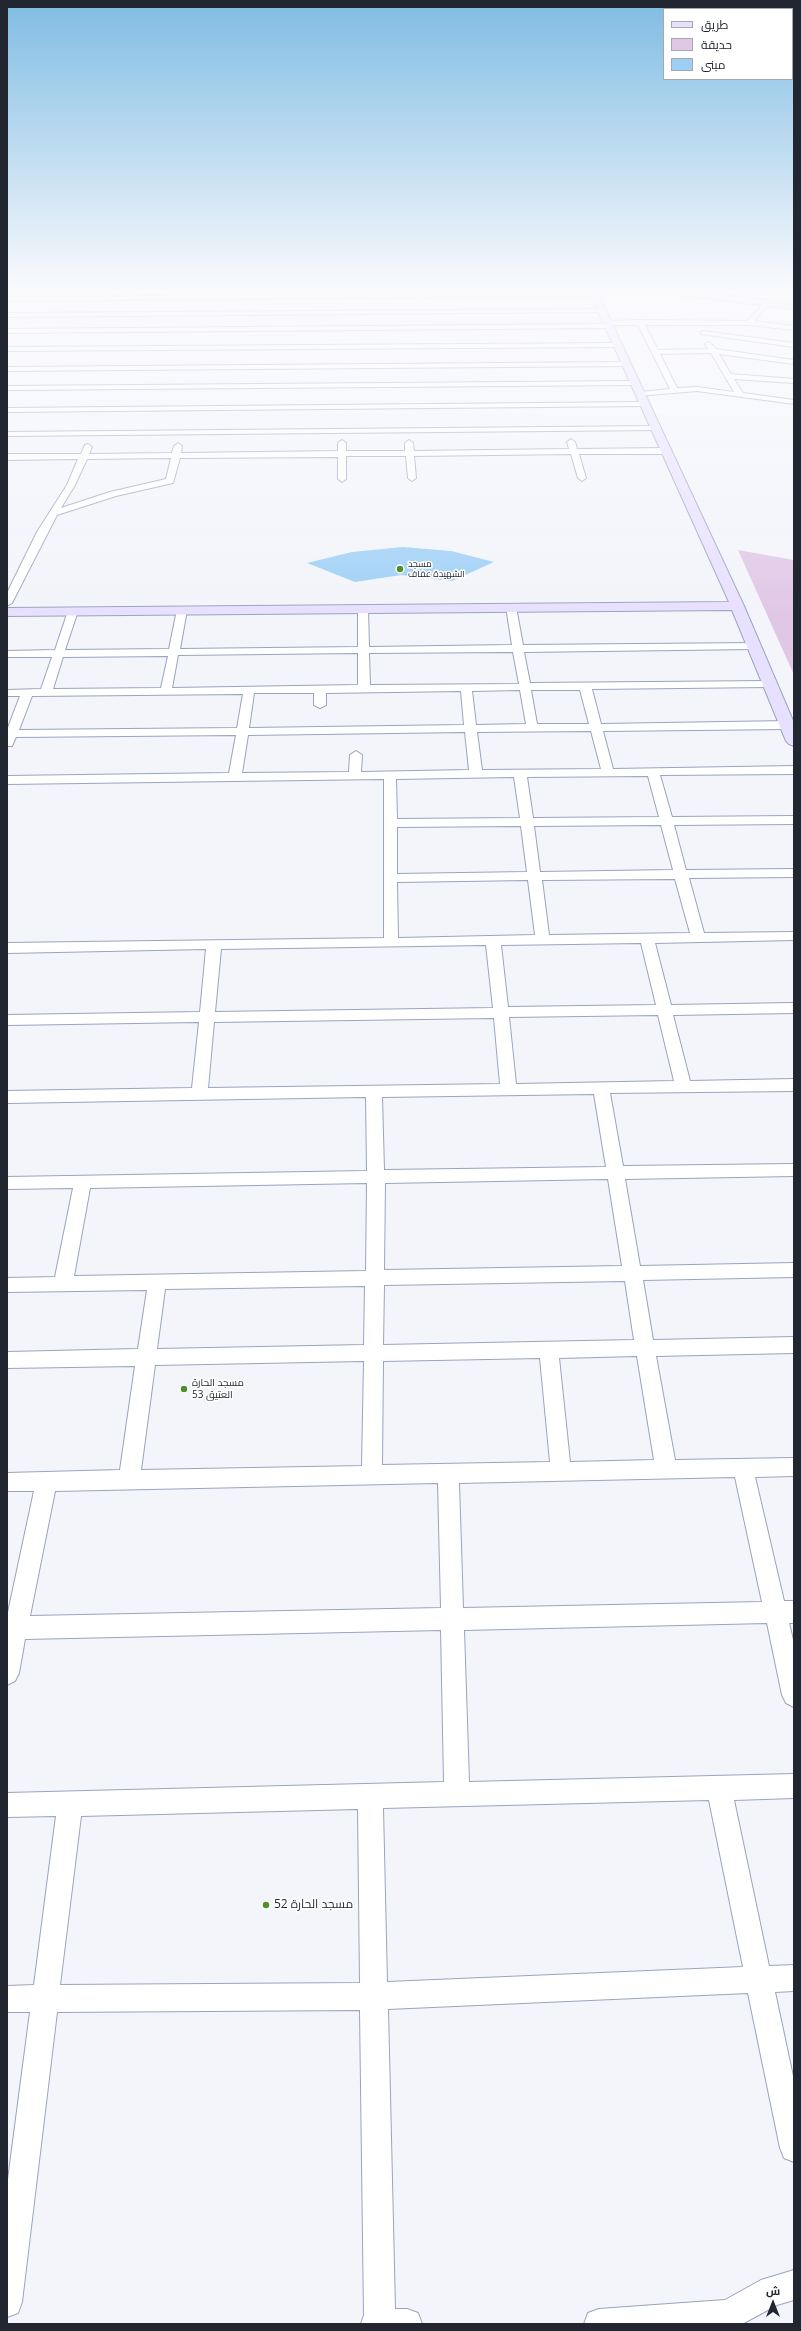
<!DOCTYPE html>
<html>
<head>
<meta charset="utf-8">
<style>
	body { margin:0 }
	#map { position:relative; width:801px; height:2331px; overflow:hidden; background:#f3f5fb; font-family:"Open Sans",Cairo,sans-serif }
	canvas { display:block }
	.frame { position:absolute; inset:0; border:8px solid #222631; pointer-events:none }
	.legend { position:absolute; left:663px; top:8px; width:130px; height:72px; box-sizing:border-box; background:#fff; border:1px solid #a7a8ad; margin:0; padding:5px 7px; list-style:none; font-size:12px; color:#222631 }
	.legend li { display:flex; align-items:center; gap:8px; height:20px }
	.legend b { width:20px; border:1px solid #a7a8ad }
	.north { position:absolute; left:753px; top:2283px; width:40px; height:40px; -webkit-text-stroke:3px #fff; paint-order:stroke; rotate:0deg; font-size:11px; font-weight:700; line-height:16px; text-align:center; color:#222631 }
	.north::after { content:''; display:block; margin:auto; width:14px; height:18px; background:#222631; clip-path:polygon(50% 0,100% 100%,50% 72%,0 100%) }
</style>
</head>
<body>
<div id="map">
<canvas width="801" height="2331"></canvas>
<div class="frame"></div>
<ul class="legend">
<li><b style="height:5px;background:#e8e0ff"></b>طريق</li>
<li><b style="height:11px;background:#e0c7e6"></b>حديقة</li>
<li><b style="height:11px;background:#9dcff6"></b>مبنى</li>
</ul>
<div class="north">ش</div>
</div>
<script>
const ctx = document.querySelector('canvas').getContext('2d');
ctx.lineJoin = 'round';
function fill(path, color) {
  ctx.fillStyle = color;
  ctx.fill(path, 'evenodd');
}
function toPath(rows) {
  const path = new Path2D();
  for (const r of rows) {
    path.moveTo(r[0], r[1]);
    for (let i = 2; i < r.length; i += 2) path.lineTo(r[i], r[i + 1]);
  }
  return path;
}
function strokePath(path, color, width, dash) {
  ctx.strokeStyle = color;
  ctx.lineWidth = width;
  ctx.lineCap = dash ? 'butt' : 'round';
  ctx.setLineDash(dash || []);
  ctx.stroke(path);
}
function write(font, color, halo, rows, align = 'center') {
  ctx.font = font + ' "Open Sans",Cairo,sans-serif';
  ctx.lineWidth = 3;
  ctx.setLineDash([]);
  ctx.textBaseline = 'middle';
  ctx.strokeStyle = halo;
  ctx.fillStyle = color;
  for (const [text, x, y, turn = 0] of rows) {
    ctx.save();
    ctx.translate(x, y);
    ctx.rotate((+turn || 0) * Math.PI / 180);
    ctx.textAlign = isNaN(turn) ? turn : align;
    if (halo) ctx.strokeText(text, 0, 0);
    ctx.fillText(text, 0, 0);
    ctx.restore();
  }
}
fill(toPath([
	[738,550,794,560,794,675]
]), '#e0c7e6');
fill(toPath([
	[403,547,451,551,494,562,452,581,401,575,355,582,307,563,352,552]
]), '#9dcff6');
const street = toPath([
	[595,293,597,296,7,301,7,297,595,293],
	[769,298,772,300,754,321,794,326,794,330,749,325,645,325,658,350,708,349,705,344,709,342,716,349,794,360,794,364,719,354,731,374,794,379,794,383,734,379,743,393,794,400,794,404,697,391,637,396,636,394,640,392,670,389,638,325,613,325,610,328,7,333,7,329,605,324,608,321,640,320,747,321,769,298],
	[711,353,734,392,697,387,677,388,660,354,711,353],
	[603,309,605,310,605,312,7,317,7,313,603,309],
	[703,331,794,343,794,347,701,334,701,332,703,331],
	[618,343,621,343,621,347,7,351,7,347,618,343],
	[626,362,630,364,629,366,7,371,7,367,626,362],
	[635,381,638,381,638,385,7,390,7,386,635,381],
	[645,402,648,402,648,406,7,412,7,408,645,402],
	[657,426,661,428,660,430,7,436,7,432,657,426],
	[571,439,575,442,577,449,667,448,671,451,667,454,579,454,586,478,582,481,578,478,571,454,414,456,416,478,412,481,408,478,406,456,346,456,346,479,342,482,338,479,338,457,180,458,173,483,116,496,57,515,12,603,7,606,7,593,37,532,67,485,78,459,7,460,7,454,81,454,85,445,88,444,92,447,89,454,172,453,174,446,178,443,182,446,181,453,338,451,338,443,342,440,346,443,346,451,405,451,405,443,409,440,413,443,414,451,569,449,567,442,571,439],
	[171,458,166,479,110,492,61,508,75,485,87,459,171,458],
	[511,604,516,607,523,645,754,643,759,646,754,649,524,652,530,683,769,681,775,684,769,687,592,689,601,724,788,721,794,725,788,729,603,731,613,769,794,766,794,774,660,775,672,817,794,816,794,824,674,825,686,870,794,869,794,877,689,878,704,933,794,932,794,940,655,943,671,1005,794,1003,794,1013,673,1015,690,1081,794,1079,794,1091,610,1093,623,1166,794,1164,794,1176,625,1179,640,1266,794,1263,794,1277,643,1280,653,1340,794,1337,794,1353,656,1356,675,1460,794,1458,794,1476,755,1477,784,1601,794,1601,794,1623,789,1623,794,1644,794,1707,786,1703,782,1695,767,1623,464,1630,469,1782,794,1774,794,1798,734,1800,769,1966,794,1965,794,1991,775,1992,794,2081,794,2162,784,2158,780,2148,748,1993,388,2009,395,2309,407,2309,418,2313,422,2324,361,2324,364,2315,360,2010,57,2012,22,2302,18,2313,7,2317,7,2187,30,2012,7,2012,7,1986,34,1985,56,1816,7,1817,7,1793,444,1782,441,1630,25,1639,19,1673,15,1681,7,1685,7,1617,34,1491,7,1491,7,1473,120,1470,135,1366,7,1368,7,1352,138,1349,147,1290,7,1292,7,1278,55,1277,73,1188,7,1189,7,1177,367,1171,366,1097,7,1103,7,1091,192,1088,199,1022,7,1025,7,1015,200,1012,206,949,7,953,7,943,384,938,384,779,7,784,7,776,229,773,236,735,16,737,12,746,7,746,7,730,20,696,7,696,7,690,41,689,52,657,7,657,7,651,55,650,68,611,73,608,78,611,65,650,169,649,177,610,182,607,187,610,180,649,358,647,358,609,363,606,368,609,369,647,512,645,506,607,511,604],
	[513,652,519,684,370,685,369,653,513,652],
	[358,653,358,685,172,688,178,655,358,653],
	[168,656,161,688,53,689,63,657,168,656],
	[520,690,526,724,476,725,472,691,520,690],
	[531,690,580,690,589,724,537,724,531,690],
	[461,691,464,725,249,728,254,693,314,693,314,705,320,708,326,705,326,693,461,691],
	[243,694,237,728,19,730,32,696,243,694],
	[591,731,601,769,482,770,477,732,591,731],
	[465,732,469,770,361,772,362,755,356,751,350,755,349,772,242,773,248,735,465,732],
	[648,776,659,817,533,818,527,777,648,776],
	[514,777,520,818,397,819,396,779,514,777],
	[661,825,673,870,540,872,534,826,661,825],
	[521,826,527,872,397,874,397,827,521,826],
	[675,879,690,933,549,935,542,880,675,879],
	[528,880,535,935,398,938,397,882,528,880],
	[641,943,656,1005,508,1007,501,945,641,943],
	[486,945,493,1008,215,1012,221,949,486,945],
	[658,1015,674,1081,516,1084,509,1017,658,1015],
	[494,1018,500,1084,208,1088,214,1022,494,1018],
	[594,1094,606,1167,384,1170,382,1097,594,1094],
	[608,1179,622,1266,384,1270,385,1183,608,1179],
	[367,1183,366,1271,74,1276,90,1188,367,1183],
	[625,1281,634,1340,383,1345,384,1285,625,1281],
	[365,1286,364,1345,157,1349,165,1289,365,1286],
	[637,1356,654,1460,570,1462,559,1358,637,1356],
	[540,1358,550,1462,382,1465,383,1361,540,1358],
	[364,1361,362,1466,141,1470,155,1365,364,1361],
	[735,1477,762,1602,463,1608,459,1483,735,1477],
	[438,1483,441,1608,30,1616,55,1491,438,1483],
	[709,1800,743,1967,387,1982,383,1808,709,1800],
	[358,1809,360,1983,60,1985,81,1816,358,1809],
	[794,2270,794,2300,777,2305,742,2324,584,2324,588,2313,599,2309,725,2300,761,2280,794,2270]
]);
const secondary = toPath([
	[588,289,596,289,744,606,794,723,794,746,789,744,786,741,732,610,7,616,7,608,729,602,588,289],
	[648,289,674,289,794,303,794,309,652,292,648,289]
]);
strokePath(street, '#99a4be', 2);
strokePath(secondary, '#99a4be', 2);
fill(street, '#fff');
fill(secondary, '#e8e0ff');
const sky = ctx.createLinearGradient(0, 0, 0, 615);
sky.addColorStop(0, '#7fbce3');
sky.addColorStop(0.47, '#fafafd');
sky.addColorStop(1, '#fafafd00');
ctx.fillStyle = sky;
ctx.fillRect(0, 0, 801, 615);
for (const [x, y, r, color] of [
	[400,569,4,"#4f8f30"],
	[184,1389,4,"#4f8f30"],
	[266,1905,4,"#4f8f30"]
]) {
  const dot = new Path2D();
  dot.arc(x, y, r, 0, 2 * Math.PI);
  ctx.fillStyle = color;
  ctx.fill(dot);
  strokePath(dot, '#fff', 1.5);
}
write('9px', '#222631', '#fff', [
	["مسجد",408,564],
	["الشهيدة عفاف",408,574]
], 'left');
write('10px', '#222631', '#fff', [
	["مسجد الحارة",192,1383],
	["53 العتيق",192,1395]
], 'left');
write('12px', '#222631', '#fff', [
	["مسجد الحارة 52",274,1905]
], 'left');
</script>
</body>
</html>
